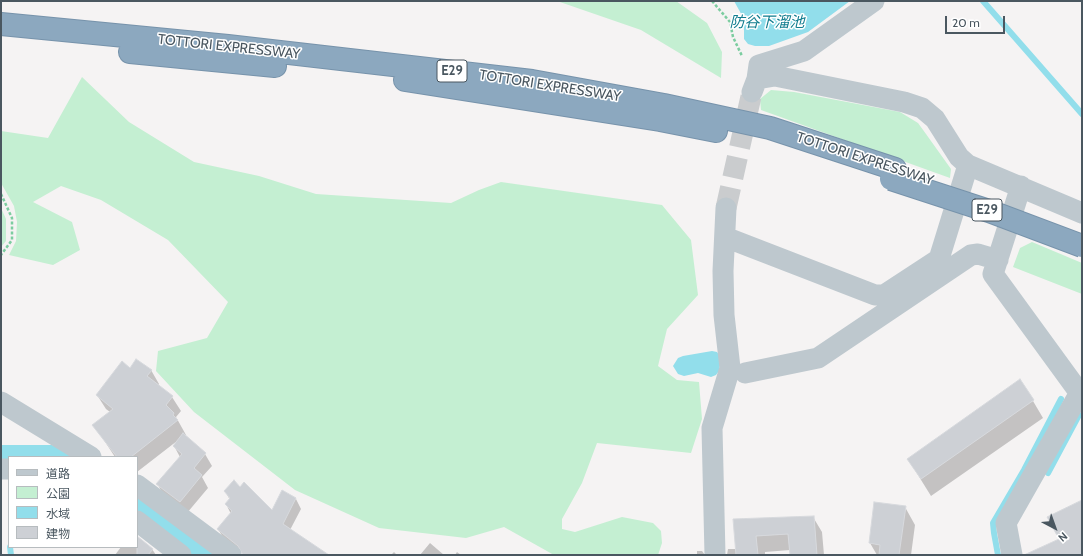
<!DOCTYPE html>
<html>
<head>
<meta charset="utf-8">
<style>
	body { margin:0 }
	#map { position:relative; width:1083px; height:556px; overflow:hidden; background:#f5f3f3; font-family:Cabin,"Noto Sans JP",sans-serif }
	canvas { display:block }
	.frame { position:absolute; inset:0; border:2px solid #4a5760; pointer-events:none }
	.legend { position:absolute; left:8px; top:456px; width:130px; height:92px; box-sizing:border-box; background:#fff; border:1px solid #b7bcbf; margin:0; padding:5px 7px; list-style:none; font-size:12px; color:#4a5760 }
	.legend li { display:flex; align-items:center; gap:8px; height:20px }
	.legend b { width:20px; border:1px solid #b7bcbf }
	.north { position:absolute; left:1035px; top:508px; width:40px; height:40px; -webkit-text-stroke:3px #fff; paint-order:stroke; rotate:139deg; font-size:11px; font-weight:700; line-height:16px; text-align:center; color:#4a5760 }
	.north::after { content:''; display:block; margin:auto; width:14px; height:18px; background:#4a5760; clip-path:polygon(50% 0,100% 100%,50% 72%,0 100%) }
	.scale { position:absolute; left:945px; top:16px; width:60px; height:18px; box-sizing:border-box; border:2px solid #4a5760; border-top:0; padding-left:5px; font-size:12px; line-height:14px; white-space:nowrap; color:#4a5760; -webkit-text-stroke:3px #fff; paint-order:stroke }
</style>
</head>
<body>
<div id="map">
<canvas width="1083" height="556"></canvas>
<div class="frame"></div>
<ul class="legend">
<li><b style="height:5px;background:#bec8ce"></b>道路</li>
<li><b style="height:11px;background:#c4efd2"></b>公園</li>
<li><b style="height:11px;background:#92deeb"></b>水域</li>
<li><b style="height:11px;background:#cdd0d5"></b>建物</li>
</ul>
<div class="north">N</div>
<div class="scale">20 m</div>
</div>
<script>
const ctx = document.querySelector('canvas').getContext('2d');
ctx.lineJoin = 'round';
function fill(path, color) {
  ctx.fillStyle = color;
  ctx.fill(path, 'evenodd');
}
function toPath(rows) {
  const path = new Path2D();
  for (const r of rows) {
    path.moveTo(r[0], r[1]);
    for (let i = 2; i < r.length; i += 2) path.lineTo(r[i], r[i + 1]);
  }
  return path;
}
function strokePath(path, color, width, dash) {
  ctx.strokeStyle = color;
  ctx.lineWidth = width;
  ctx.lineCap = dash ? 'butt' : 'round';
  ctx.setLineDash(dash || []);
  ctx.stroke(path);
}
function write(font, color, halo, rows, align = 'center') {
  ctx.font = font + ' Cabin,"Noto Sans JP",sans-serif';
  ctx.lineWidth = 3;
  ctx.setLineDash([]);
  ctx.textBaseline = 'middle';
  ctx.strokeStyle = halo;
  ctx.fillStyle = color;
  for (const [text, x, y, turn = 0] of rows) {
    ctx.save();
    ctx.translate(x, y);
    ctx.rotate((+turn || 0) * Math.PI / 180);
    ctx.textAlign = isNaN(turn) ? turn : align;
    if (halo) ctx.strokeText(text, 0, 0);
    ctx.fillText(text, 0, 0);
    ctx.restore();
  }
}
fill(toPath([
	[557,1,676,1,707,23,722,52,721,78,641,30],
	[82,77,129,122,194,162,259,176,316,194,451,203,479,190,501,182,662,205,691,240,698,295,667,329,658,366,677,380,699,382,702,419,691,453,597,443,582,483,562,519,562,529,575,532,622,517,653,523,661,531,662,543,658,555,554,555,504,527,466,538,379,528,295,490,194,412,156,371,158,351,207,338,228,302,168,240,101,200,61,186,33,202,72,222,80,250,53,265,9,255,16,241,17,222,14,206,1,183,1,131,48,138],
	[771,90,794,92,900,112,918,123,926,134,951,169,950,178,761,110,760,99],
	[1,208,6,219,6,241,1,247],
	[1032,242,1082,263,1082,294,1013,267,1020,248]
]), '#c4efd2');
fill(toPath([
	[734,1,850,1,808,32,769,46,755,46,748,44,744,39,744,19],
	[712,351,717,352,721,358,719,371,716,375,711,377,698,373,684,376,678,374,673,366,678,358,683,356],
	[1,445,52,445,80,457,9,457,9,462,1,462],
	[137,492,222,555,188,555,137,514]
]), '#92deeb');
fill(toPath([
	[131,369,151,370,159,384,158,386,172,397,181,411,176,417,186,435,184,436,205,454,212,466,202,477,208,488,187,513,164,496,158,485,180,457,174,446,177,441,137,472,137,457,115,457,94,425,110,412,106,409,97,395],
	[1033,401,1043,418,931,496,908,459],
	[240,488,273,512,296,499,301,509,290,530,324,555,244,555,224,539,218,529,231,514,226,504,230,500,225,491],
	[905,507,915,525,911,555,877,555,870,543],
	[813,517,822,532,824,555,791,555,790,550,765,552,765,555,727,555,728,549,736,549,734,520],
	[137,537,152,549,156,555,115,555,121,547,137,547],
	[430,543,444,555,420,555],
	[697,551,702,551,705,555,697,555],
	[394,552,397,555,391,555],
	[457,552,461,555,455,555]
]), '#0003');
strokePath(toPath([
	[983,1,1082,114],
	[1048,473,1079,415],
	[10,547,11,555],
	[998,555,994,533,993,523,1024,470,1061,399]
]), '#92deeb', 6);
const building = toPath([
	[136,359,152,370,147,376,173,396,166,405,174,413,173,415,178,420,131,457,117,457,92,425,113,409,96,395,122,361,130,368,136,359],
	[1020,379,1034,400,921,479,907,459,1020,379],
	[183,433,206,453,194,468,202,475,180,502,156,484,182,454,173,446,183,433],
	[234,480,240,487,244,482,272,510,282,490,296,498,283,524,329,555,243,555,238,546,217,529,232,511,225,504,230,498,224,491,234,480],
	[1082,500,1082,555,1024,555,1059,539,1047,517,1082,500],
	[874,502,906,506,899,555,879,555,880,545,869,543,874,502],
	[814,516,817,555,790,555,788,534,756,536,758,555,736,555,733,519,814,516],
	[137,536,153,549,148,555,137,555,137,536]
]);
fill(building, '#cdd0d5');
strokePath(building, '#d7d9dd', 1);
strokePath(toPath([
	[726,208,752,92]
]), '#caccce', 21, [21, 10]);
const highway = toPath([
	[1,24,228,46,532,81,664,105,770,128,895,169],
	[130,52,275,66],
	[405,80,660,120,716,131]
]);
strokePath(highway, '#7793ab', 24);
strokePath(toPath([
	[712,1,730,22,733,37,742,56],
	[1,194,12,218,12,240,1,255]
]), '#7ccda0', 2.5, [3, 2]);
strokePath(toPath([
	[757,79,759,65,804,51,874,1],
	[752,92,757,79,775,76,904,102,922,108,935,119,959,157,968,165,1082,213],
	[1021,186,993,274,1079,392],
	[725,237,875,295,884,295,939,259,968,165],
	[745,373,818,358,971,255,978,254,998,260],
	[1,402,91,457],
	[1,469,9,469],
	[137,485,231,555],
	[137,521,181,555],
	[715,555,712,428,730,368,724,315,723,271,726,208],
	[1012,555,1006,523,1082,389]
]), '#bec8ce', 21);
strokePath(highway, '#8ca8bf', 22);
const highwayBridge = toPath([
	[891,179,989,211,1082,246]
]);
strokePath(highwayBridge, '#7793ab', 24, []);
strokePath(highwayBridge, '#8ca8bf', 22);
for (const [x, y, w] of [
	[452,71,30],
	[987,210,30]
]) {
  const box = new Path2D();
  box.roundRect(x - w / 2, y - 11, w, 22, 3);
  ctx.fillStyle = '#fff';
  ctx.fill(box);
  strokePath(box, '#4a5760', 1);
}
write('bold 13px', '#4a5760', null, [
	["E29",452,71],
	["E29",987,210]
]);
write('14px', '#4a5760', '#fff', [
	["TOTTORI EXPRESSWAY",229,47,6],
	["TOTTORI EXPRESSWAY",550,86,9],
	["TOTTORI EXPRESSWAY",865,159,18]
]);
write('italic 15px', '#107c8e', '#fff', [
	["防谷下溜池",767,23]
]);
</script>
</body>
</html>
